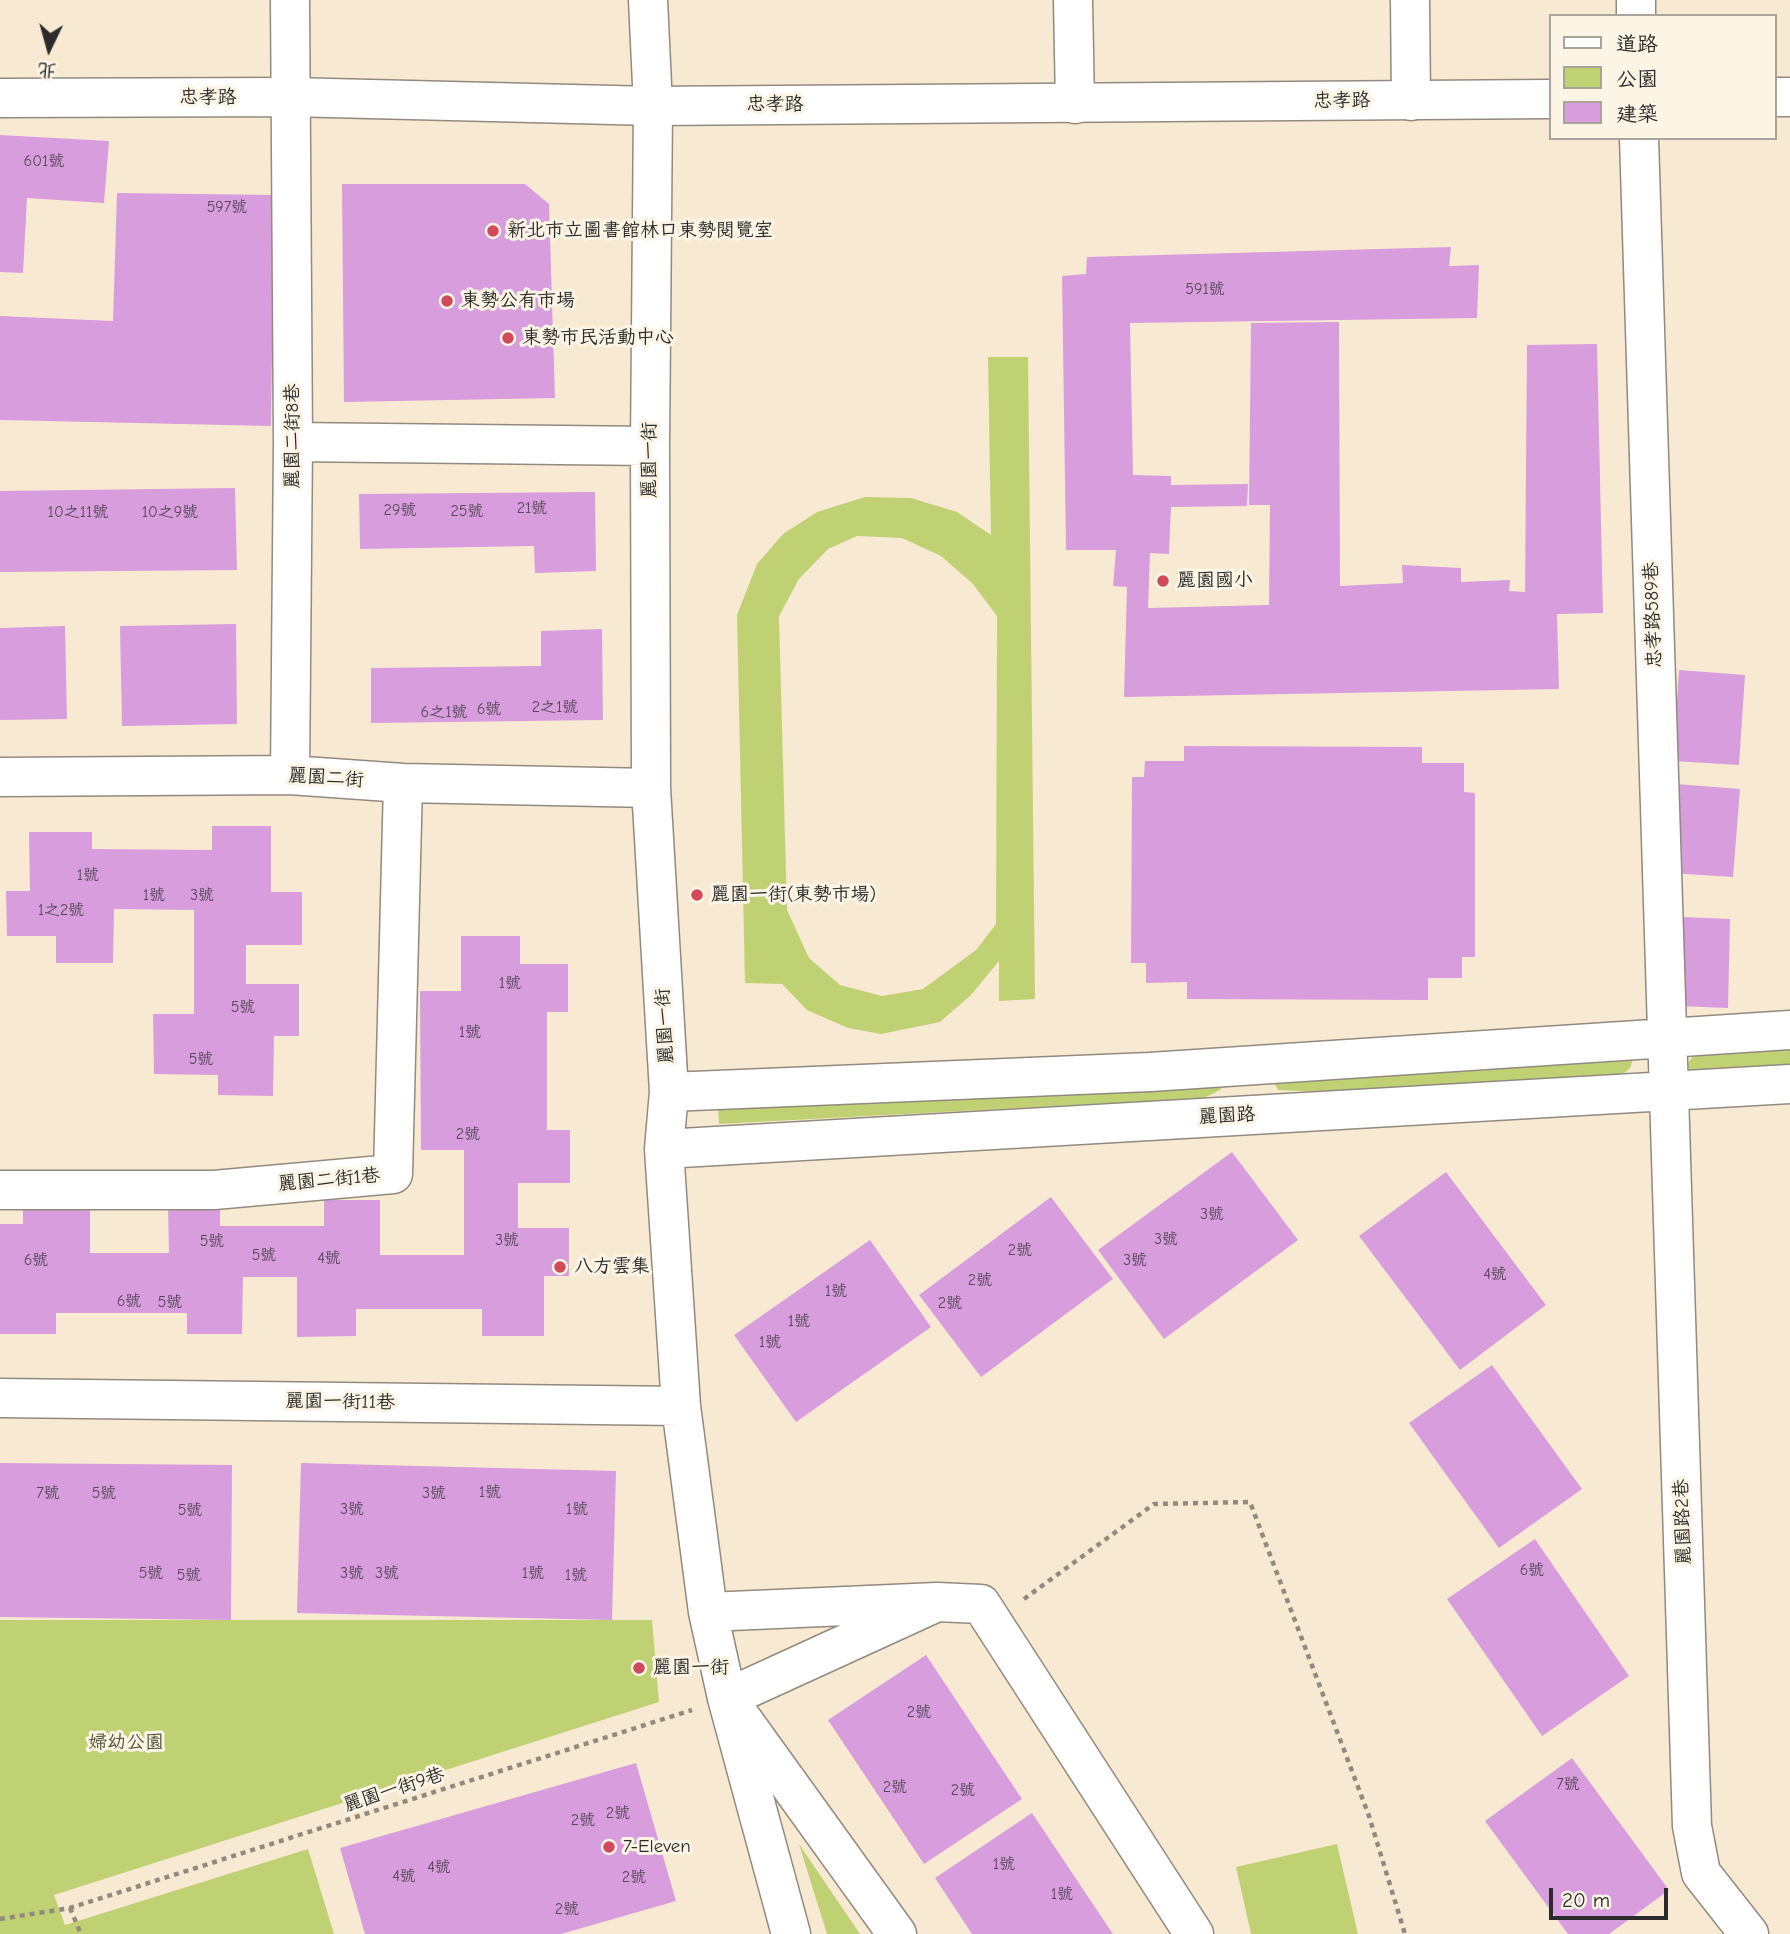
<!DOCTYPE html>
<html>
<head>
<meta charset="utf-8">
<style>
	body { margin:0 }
	#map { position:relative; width:1790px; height:1934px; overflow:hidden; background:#f8e9d3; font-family:"Comic Neue","LXGW WenKai TC",sans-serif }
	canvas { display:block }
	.legend { position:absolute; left:1549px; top:14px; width:228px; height:126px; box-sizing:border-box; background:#fcf5e5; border:2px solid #a8a49b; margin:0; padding:9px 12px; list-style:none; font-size:21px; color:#2b2b2b }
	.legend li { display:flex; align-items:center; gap:14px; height:35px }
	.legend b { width:35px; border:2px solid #a8a49b }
	.north { position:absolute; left:14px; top:14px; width:70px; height:70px; -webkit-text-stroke:5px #fcf5e5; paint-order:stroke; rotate:185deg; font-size:19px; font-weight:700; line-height:28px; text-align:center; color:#2b2b2b }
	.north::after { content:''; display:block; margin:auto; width:24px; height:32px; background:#2b2b2b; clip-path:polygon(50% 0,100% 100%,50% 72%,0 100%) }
	.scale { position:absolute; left:1549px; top:1888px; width:119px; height:32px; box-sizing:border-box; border:4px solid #2b2b2b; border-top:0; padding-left:9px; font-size:21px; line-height:24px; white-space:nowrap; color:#2b2b2b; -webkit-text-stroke:5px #fcf5e5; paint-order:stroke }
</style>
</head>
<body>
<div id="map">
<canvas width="1790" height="1934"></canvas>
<ul class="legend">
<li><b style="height:9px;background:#fff"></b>道路</li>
<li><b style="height:19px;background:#c0d173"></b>公園</li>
<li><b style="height:19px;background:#d89ddd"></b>建築</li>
</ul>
<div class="north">北</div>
<div class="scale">20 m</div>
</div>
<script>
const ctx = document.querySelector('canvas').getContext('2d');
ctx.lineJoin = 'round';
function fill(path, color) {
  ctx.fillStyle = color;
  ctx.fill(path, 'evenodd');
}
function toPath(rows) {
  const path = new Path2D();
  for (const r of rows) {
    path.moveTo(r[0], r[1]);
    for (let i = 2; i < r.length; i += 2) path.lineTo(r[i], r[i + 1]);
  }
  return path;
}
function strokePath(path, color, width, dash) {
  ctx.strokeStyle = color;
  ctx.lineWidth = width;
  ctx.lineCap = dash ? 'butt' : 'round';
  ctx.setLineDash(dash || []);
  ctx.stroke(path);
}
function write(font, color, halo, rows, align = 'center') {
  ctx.font = font + ' "Comic Neue","LXGW WenKai TC",sans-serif';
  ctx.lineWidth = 6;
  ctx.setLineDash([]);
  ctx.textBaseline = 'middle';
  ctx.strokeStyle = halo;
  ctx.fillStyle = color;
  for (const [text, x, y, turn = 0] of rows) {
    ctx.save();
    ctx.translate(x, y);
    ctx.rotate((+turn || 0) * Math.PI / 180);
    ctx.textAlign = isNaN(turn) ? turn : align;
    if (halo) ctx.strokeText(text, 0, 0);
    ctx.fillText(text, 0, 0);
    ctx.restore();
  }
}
fill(toPath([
	[988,357,1028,357,1035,999,999,1001,999,961,971,995,940,1022,881,1034,848,1028,807,1010,782,984,745,983,737,615,757,564,783,534,817,512,865,497,911,498,957,512,991,535],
	[857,536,902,538,941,556,972,583,997,616,996,924,976,950,923,989,882,996,840,985,809,958,787,910,779,616,799,579,828,549],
	[1790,1048,1790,1068,1694,1075,1687,1065,1694,1054],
	[1633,1059,1630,1068,1622,1075,1324,1092,1278,1090,1273,1080],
	[1206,1078,1222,1089,1204,1098,719,1124,718,1103],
	[0,1620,652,1620,659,1702,54,1895,65,1925,308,1849,334,1934,0,1934],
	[799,1844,860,1934,827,1934],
	[1337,1844,1358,1934,1251,1934,1236,1867]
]), '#c0d173');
fill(toPath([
	[0,135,109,141,104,203,27,198,23,273,0,272],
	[342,184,525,184,549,204,555,398,344,402],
	[117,193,274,195,271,426,0,420,0,316,113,321],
	[1451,247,1449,266,1479,265,1477,318,1130,323,1133,475,1171,476,1171,485,1248,484,1247,506,1171,507,1169,554,1150,553,1148,608,1269,605,1270,505,1249,505,1251,323,1339,322,1340,586,1403,583,1402,565,1461,568,1461,582,1510,580,1509,591,1525,592,1527,345,1597,344,1603,613,1557,614,1559,689,1124,697,1127,587,1113,586,1116,550,1066,550,1062,276,1086,274,1087,257],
	[235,488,237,570,0,572,0,491],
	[595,492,596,571,535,573,534,546,360,549,359,494],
	[236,624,237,724,122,726,120,626],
	[65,626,67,719,0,720,0,628],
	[602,629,603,720,371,723,371,668,541,666,541,631],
	[1679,670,1745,675,1739,765,1673,761],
	[1184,746,1422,747,1422,763,1464,763,1464,792,1475,793,1475,957,1462,957,1462,978,1428,978,1428,1000,1187,999,1187,982,1146,983,1146,963,1131,963,1132,777,1144,777,1145,761,1184,761],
	[1676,784,1740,789,1733,877,1670,873],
	[212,826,271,826,271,892,302,892,302,945,246,945,246,984,299,984,299,1036,274,1036,273,1096,218,1095,218,1075,154,1074,153,1014,194,1014,194,910,114,909,113,963,56,963,56,936,7,936,6,891,30,891,29,832,92,832,92,849,212,850],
	[1682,917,1730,919,1728,1008,1679,1006],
	[461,936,520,936,520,964,568,964,568,1012,547,1012,547,1130,570,1130,570,1183,518,1183,518,1228,569,1228,569,1276,544,1276,544,1336,482,1336,482,1309,356,1309,356,1336,297,1337,297,1277,243,1277,242,1334,187,1334,187,1313,56,1313,56,1334,0,1334,0,1224,23,1224,23,1203,90,1203,90,1253,169,1253,168,1203,220,1203,220,1226,324,1226,324,1200,380,1200,380,1255,464,1255,464,1150,421,1150,420,991,461,991],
	[1232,1152,1298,1240,1164,1339,1098,1250],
	[1446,1172,1546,1305,1460,1370,1359,1236],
	[1051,1197,1113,1279,981,1377,919,1295],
	[870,1240,931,1327,796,1422,734,1335],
	[1492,1365,1582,1489,1499,1548,1409,1423],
	[0,1463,232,1465,231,1620,0,1617],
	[301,1463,616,1471,612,1620,297,1613],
	[1535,1539,1629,1676,1542,1736,1447,1599],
	[926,1655,1022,1799,924,1864,828,1720],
	[1572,1758,1669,1890,1609,1934,1568,1934,1485,1821],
	[636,1763,676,1901,561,1934,365,1934,340,1848],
	[1032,1813,1113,1934,972,1934,935,1878]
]), '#d89ddd');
const minor = toPath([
	[290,0,293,442,290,775],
	[648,0,653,106,650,446,651,788,669,1092,664,1149,681,1406,708,1612,727,1698,791,1934],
	[1073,0,1075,104],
	[1410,0,1411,101],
	[1636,0,1636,16],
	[1639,138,1692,1826,1701,1873,1749,1934],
	[293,442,650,446],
	[0,777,290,775,403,783,651,788],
	[669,1092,1150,1072,1790,1030],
	[664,1149,1790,1084],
	[0,1190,214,1190,393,1174,403,783],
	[0,1398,681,1406],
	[937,1602,981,1604,1194,1934],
	[708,1612,937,1602,727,1698,897,1934]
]);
const tertiary = toPath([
	[1774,97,1790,97],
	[0,98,289,97,653,106,1550,99]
]);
strokePath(minor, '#928a7f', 41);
strokePath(tertiary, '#928a7f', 41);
strokePath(toPath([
	[1024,1599,1154,1504,1250,1502,1369,1816,1405,1934],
	[70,1908,81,1934],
	[0,1919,70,1908,692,1710]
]), '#928a7f', 4.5, [5, 5]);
strokePath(minor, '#fff', 38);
strokePath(tertiary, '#fff', 38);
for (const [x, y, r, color] of [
	[493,231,7,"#d1495b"],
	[447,301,7,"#d1495b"],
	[508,338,7,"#d1495b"],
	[1163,581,7,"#d1495b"],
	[697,895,7,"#d1495b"],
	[560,1267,7,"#d1495b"],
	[639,1668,7,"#d1495b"],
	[609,1847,7,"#d1495b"]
]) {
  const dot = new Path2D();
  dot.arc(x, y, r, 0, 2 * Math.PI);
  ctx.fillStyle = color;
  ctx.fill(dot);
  strokePath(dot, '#fcf5e5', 2.5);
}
write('16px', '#564858', null, [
	["601號",44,161],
	["597號",227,207],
	["591號",1205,289],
	["21號",532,508],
	["29號",400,510],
	["25號",467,511],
	["10之11號",78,512],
	["10之9號",170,512],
	["2之1號",555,707],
	["6號",489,709],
	["6之1號",444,712],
	["1號",88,875],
	["1號",154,895],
	["3號",202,895],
	["1之2號",61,910],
	["1號",510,983],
	["5號",243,1007],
	["1號",470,1032],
	["5號",201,1059],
	["2號",468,1134],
	["3號",1212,1214],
	["3號",1166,1239],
	["3號",507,1240],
	["5號",212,1241],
	["2號",1020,1250],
	["5號",264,1255],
	["4號",329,1258],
	["6號",36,1260],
	["3號",1135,1260],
	["4號",1495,1274],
	["2號",980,1280],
	["1號",836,1291],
	["6號",129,1301],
	["5號",170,1302],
	["2號",950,1303],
	["1號",799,1321],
	["1號",770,1342],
	["1號",490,1492],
	["7號",48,1493],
	["5號",104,1493],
	["3號",434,1493],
	["3號",352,1509],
	["1號",577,1509],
	["5號",190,1510],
	["6號",1532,1570],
	["5號",151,1573],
	["3號",352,1573],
	["3號",387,1573],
	["1號",533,1573],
	["5號",189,1575],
	["1號",576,1575],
	["2號",919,1712],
	["7號",1568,1784],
	["2號",895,1787],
	["2號",963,1790],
	["2號",618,1813],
	["2號",583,1820],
	["1號",1004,1864],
	["4號",439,1867],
	["4號",404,1876],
	["2號",634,1877],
	["1號",1062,1894],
	["2號",567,1909]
]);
write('19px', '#2b2b2b', '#fcf5e5', [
	["忠孝路",208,98],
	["忠孝路",1342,101,-1],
	["忠孝路",775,105],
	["麗園二街8巷",293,436,-90],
	["麗園一街",650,460,-90],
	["忠孝路589巷",1653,615,-92],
	["麗園二街",326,778,4],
	["麗園一街",665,1026,-93],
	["麗園路",1227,1116,-3],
	["麗園二街1巷",329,1180,-5],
	["麗園一街11巷",340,1402,1],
	["麗園路2巷",1683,1522,-92],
	["麗園一街9巷",394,1790,-18]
]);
write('19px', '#2b2b2b', '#fcf5e5', [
	["新北市立圖書館林口東勢閱覽室",507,231],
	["東勢公有市場",461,301],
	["東勢市民活動中心",522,338],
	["麗園國小",1177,581],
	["麗園一街(東勢市場)",711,895],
	["八方雲集",574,1267],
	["麗園一街",653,1668],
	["7-Eleven",623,1847]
], 'left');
write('19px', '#50543d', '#fcf5e5', [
	["婦幼公園",126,1743]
]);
</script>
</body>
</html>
